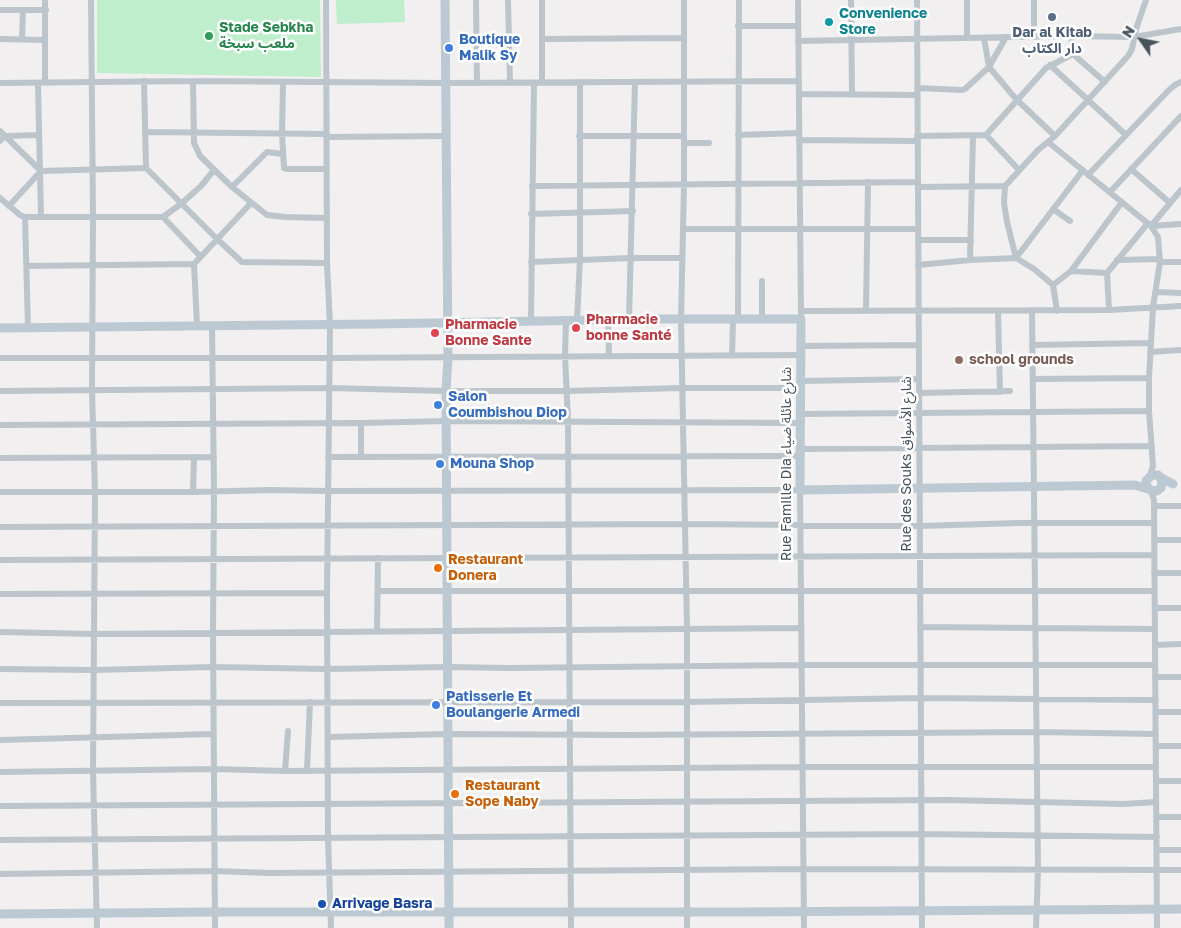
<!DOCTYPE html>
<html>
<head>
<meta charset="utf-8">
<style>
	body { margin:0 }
	#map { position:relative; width:1181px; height:928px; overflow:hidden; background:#f1efef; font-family:"Golos Text",sans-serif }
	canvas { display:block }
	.north { position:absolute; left:1116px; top:15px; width:50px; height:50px; -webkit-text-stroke:4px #fff; paint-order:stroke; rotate:303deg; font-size:14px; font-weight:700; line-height:20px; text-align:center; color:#47545c }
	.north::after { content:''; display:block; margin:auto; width:18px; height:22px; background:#47545c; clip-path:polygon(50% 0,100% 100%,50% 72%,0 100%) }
</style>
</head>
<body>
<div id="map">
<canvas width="1181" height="928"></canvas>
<div class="north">N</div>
</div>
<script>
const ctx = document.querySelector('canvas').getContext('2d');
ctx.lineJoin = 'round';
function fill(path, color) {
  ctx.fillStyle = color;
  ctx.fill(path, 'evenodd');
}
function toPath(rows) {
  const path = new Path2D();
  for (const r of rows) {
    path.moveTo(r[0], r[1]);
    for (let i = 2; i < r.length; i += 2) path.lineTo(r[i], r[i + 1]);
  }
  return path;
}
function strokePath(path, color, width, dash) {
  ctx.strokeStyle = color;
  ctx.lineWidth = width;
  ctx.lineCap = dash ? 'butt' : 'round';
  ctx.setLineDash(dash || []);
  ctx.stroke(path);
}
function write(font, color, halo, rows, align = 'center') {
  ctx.font = font + ' "Golos Text","Noto Sans Arabic",sans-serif';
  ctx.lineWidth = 5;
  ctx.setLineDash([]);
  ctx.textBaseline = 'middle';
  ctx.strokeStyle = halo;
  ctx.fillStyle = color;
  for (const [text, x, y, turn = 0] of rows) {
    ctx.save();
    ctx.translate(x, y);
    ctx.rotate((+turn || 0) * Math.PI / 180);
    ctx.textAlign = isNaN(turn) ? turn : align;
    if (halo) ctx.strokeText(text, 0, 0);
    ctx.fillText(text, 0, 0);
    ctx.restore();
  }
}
fill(toPath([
	[97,0,320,0,321,77,97,73],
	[336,0,404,0,405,22,337,24]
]), '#beeecc');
strokePath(toPath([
	[91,0,93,216,92,390,95,492,93,771,97,928],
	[326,0,327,263,330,325,327,593,328,838,331,928],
	[476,0,477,83],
	[508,0,510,83],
	[542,0,542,83],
	[684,0,684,185,681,320,687,629,687,928],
	[798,0,801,316],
	[851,0,852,94],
	[917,0,922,928],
	[967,0,967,38],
	[1034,0,1034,37],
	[0,10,46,10],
	[738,26,798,26],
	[1071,36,1073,54,1105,82],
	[984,38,989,67,1016,99,1055,136],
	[0,39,45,40],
	[22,39,23,10],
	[543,39,684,38],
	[798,41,1071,36,1134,37,1181,29],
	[1050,65,1126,135],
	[144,81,146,168,217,239,242,262,327,263],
	[193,81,194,143,200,156,232,187,267,215,285,217,327,218],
	[283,82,282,134,284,168,287,169,327,169],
	[0,83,193,81,445,83,799,81],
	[45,83,45,0],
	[38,84,41,217],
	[917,88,962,90,965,89,989,67,1006,37],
	[799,94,917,95],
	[0,131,41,171,146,168],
	[145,132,327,134],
	[738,135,799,133],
	[986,135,1019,170],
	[579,136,684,136],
	[917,136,986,135,1046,68,1073,54],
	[327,137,446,136],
	[799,140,917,141],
	[0,141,5,136,39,135],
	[1048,142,1151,226,1158,237,1160,262,1153,307,1149,378,1149,411,1153,466,1150,475],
	[684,143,709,143],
	[1131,169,1169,202],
	[1088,175,1169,90,1175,85,1181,82],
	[532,186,918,182],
	[232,187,267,152,282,154],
	[918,187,1005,186],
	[1110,192,1181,116],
	[0,198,20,215,25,217,163,217,182,203,201,186,214,170],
	[9,206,41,171],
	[1053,209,1070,221],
	[531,214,633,211],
	[25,217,28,328],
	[163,217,200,256],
	[1151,226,1181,190],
	[1151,226,1181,224],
	[683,229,918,229],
	[918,240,971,240],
	[1016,258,1007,222,1004,203,1005,186,1038,150,1055,136,1128,56,1132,49,1136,29,1146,0],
	[1016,258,1083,170],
	[970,260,973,135],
	[1117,260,1160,259],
	[531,262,631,258,681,258],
	[1160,262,1181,262],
	[918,265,970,260,1016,258,1034,269,1053,285,1057,311],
	[27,266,194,264],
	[1071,271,1107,273,1109,310],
	[1107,273,1148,223],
	[1053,285,1071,271,1122,202],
	[1156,292,1181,293],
	[866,310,868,182],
	[1032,310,1038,870,1036,928],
	[801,311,1109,310,1181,306],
	[998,311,1000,392],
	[566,320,565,356,568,421,571,928],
	[608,320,609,356],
	[629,320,635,82],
	[738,320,739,0],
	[762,320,762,281],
	[531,321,534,83],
	[577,321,580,259,580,82],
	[197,325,194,264,251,203],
	[212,325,214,492,213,633,215,928],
	[1032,345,1150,343],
	[801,346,919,345],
	[1150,352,1181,350],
	[732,355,733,320],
	[0,358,329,358,801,355],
	[1033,379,1149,378],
	[801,381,919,379],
	[0,391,330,388,446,391,566,391,682,388,801,388],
	[919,393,1010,391],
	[800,414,1149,411],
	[361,423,361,456],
	[0,425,361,423,447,421,800,423],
	[800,449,1152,446],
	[328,457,800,456],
	[0,458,214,457],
	[1151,491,1154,500,1157,928],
	[0,492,193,492,270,490,328,491,800,490,804,928],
	[193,492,194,457],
	[1154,506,1181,506],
	[0,527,685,524,920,526,1019,523,1154,523],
	[1154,540,1181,540],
	[0,560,1154,555],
	[1154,573,1181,573],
	[378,591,1154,591],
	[0,594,327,593],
	[1155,608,1181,608],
	[920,627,1155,629],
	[0,632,94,634,801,628],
	[377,632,378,558],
	[1155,645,1181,644],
	[0,669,94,670,213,667,327,669,448,667,509,668,802,665,1155,665],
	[1155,677,1181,677],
	[0,703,687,702,921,698,1156,700],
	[1156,712,1181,712],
	[328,737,448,734,626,735,1036,732,1155,734],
	[0,740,213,734],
	[1156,746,1181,746],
	[307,770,310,702],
	[285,771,288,731],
	[0,772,214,769,285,771,803,767,1156,767],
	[1156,781,1181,781],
	[0,806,948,800,1123,804,1156,802],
	[1157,817,1181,817],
	[0,840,921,834,1157,837],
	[1157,850,1181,850],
	[0,874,214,871,270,873,804,869,1181,870]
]), '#bbc5cb', 6);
strokePath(toPath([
	[445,0,448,357,446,391,449,928],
	[0,328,376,324,650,319,801,319,800,490,1135,485,1148,489],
	[1159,476,1162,481,1161,488,1157,491,1150,490,1146,485,1146,481,1152,475,1158,475,1159,476,1167,481,1173,484],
	[0,914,216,912,744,912,1181,909]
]), '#bdc9d2', 9);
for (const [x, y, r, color] of [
	[1052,17,5,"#5c6f8a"],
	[829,22,5,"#0f9aa8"],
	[209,36,5,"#2e9e5b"],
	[449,48,5,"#3f7fe0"],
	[576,328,5,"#e0444e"],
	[435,333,5,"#e0444e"],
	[959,360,5,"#8d6e63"],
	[438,405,5,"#3f7fe0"],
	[440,464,5,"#3f7fe0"],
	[438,568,5,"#e8710a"],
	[436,705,5,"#3f7fe0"],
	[455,794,5,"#e8710a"],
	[322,904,5,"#1a4fb4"]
]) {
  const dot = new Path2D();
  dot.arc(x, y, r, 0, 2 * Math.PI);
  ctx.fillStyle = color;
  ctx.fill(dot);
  strokePath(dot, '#fff', 2);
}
write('bold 14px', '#0d838f', '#fff', [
	["Convenience",839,14],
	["Store",839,30]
], 'left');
write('bold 14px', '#27864d', '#fff', [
	["Stade Sebkha",219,28],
	["ملعب سبخة",219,44]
], 'left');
write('bold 14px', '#4e5e75', '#fff', [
	["Dar al Kitab",1052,33],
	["دار الكتاب",1052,49]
]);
write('bold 14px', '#366cbe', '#fff', [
	["Boutique",459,40],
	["Malik Sy",459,56],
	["Salon",448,397],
	["Coumbishou Diop",448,413],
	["Mouna Shop",450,464],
	["Patisserie Et",446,697],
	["Boulangerie Armedi",446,713]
], 'left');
write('bold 14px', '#be3a42', '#fff', [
	["Pharmacie",586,320],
	["bonne Santé",586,336],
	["Pharmacie",445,325],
	["Bonne Sante",445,341]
], 'left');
write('bold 14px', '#785e54', '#fff', [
	["school grounds",969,360]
], 'left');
write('14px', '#47545c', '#fff', [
	["Rue Famille Dia شارع عائلة ضياء",787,464,-90],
	["Rue des Souks شارع الأسواق",907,464,-90]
]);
write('bold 14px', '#c56008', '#fff', [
	["Restaurant",448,560],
	["Donera",448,576],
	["Restaurant",465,786],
	["Sope Naby",465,802]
], 'left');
write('bold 14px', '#164399', '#fff', [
	["Arrivage Basra",332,904]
], 'left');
</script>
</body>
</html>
